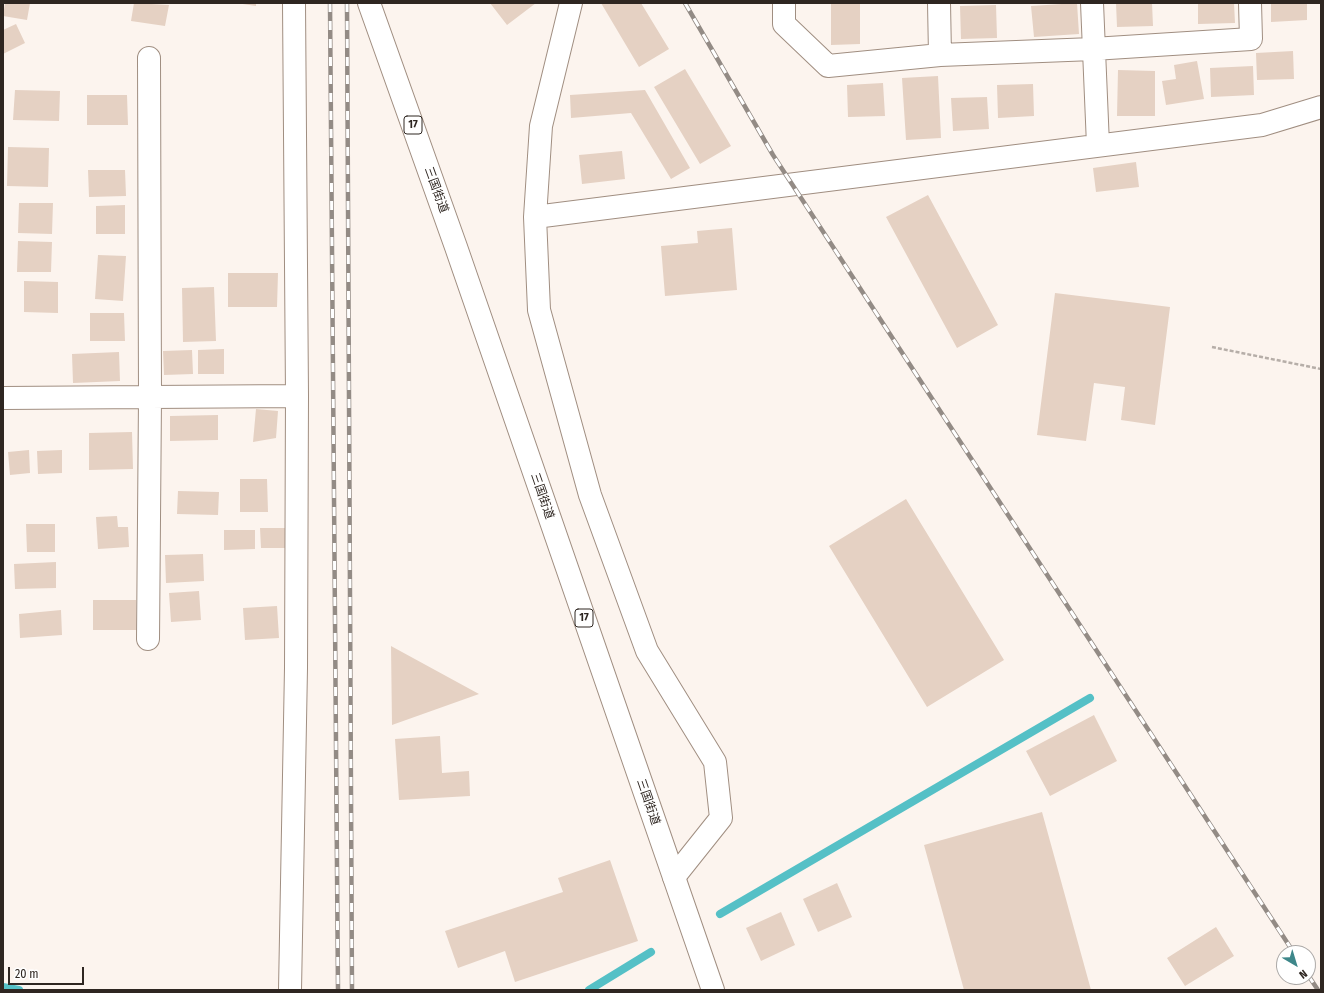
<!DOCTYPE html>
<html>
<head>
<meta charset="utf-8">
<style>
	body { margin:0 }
	#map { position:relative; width:1324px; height:993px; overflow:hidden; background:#fcf4ee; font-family:"Fira Sans Condensed",sans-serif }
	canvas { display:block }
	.frame { position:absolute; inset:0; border:4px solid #2e2621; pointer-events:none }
	.north { position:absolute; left:1276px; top:945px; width:40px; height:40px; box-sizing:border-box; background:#fff; border:1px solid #aba8a6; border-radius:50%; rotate:142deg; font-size:11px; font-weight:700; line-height:16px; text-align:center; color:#2e2621 }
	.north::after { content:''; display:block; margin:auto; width:14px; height:18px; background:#3e878a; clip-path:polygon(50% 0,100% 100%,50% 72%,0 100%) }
	.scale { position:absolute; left:8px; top:967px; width:76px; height:18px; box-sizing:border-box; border:2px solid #2e2621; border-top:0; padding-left:5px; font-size:12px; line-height:14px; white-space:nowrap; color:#2e2621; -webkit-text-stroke:3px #fff; paint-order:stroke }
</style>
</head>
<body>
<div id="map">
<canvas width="1324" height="993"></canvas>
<div class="frame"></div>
<div class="north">N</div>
<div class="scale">20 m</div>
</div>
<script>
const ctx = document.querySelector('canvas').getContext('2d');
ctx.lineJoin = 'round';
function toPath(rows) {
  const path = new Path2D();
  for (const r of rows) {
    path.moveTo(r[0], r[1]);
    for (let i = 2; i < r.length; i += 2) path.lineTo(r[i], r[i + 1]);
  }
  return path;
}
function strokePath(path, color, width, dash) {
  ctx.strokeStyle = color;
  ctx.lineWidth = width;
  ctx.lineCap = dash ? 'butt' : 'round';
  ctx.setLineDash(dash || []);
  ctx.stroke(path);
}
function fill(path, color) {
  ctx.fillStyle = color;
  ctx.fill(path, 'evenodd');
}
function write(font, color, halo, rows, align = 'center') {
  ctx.font = font + ' "Fira Sans Condensed","Noto Sans JP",sans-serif';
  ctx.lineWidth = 4;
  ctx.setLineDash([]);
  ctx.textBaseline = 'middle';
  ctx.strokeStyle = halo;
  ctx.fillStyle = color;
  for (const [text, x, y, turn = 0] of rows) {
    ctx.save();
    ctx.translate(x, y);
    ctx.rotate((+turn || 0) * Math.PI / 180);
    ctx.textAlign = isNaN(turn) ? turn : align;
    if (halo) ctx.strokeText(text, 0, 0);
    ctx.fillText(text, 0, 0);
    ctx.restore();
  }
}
strokePath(toPath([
	[720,914,1090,698],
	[3,987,19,990],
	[589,990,651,952]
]), '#55c0c6', 8);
fill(toPath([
	[5,3,30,3,27,20,3,16],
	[134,3,169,5,165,26,131,21],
	[236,3,256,3,256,6],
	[490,3,536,3,507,25],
	[601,3,641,3,669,49,639,67],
	[831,3,860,3,860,44,831,45],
	[1077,3,1079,34,1034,37,1031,6],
	[1116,3,1152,3,1153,26,1117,27],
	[1198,3,1234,3,1235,23,1198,24],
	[1271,3,1307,3,1307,20,1271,22],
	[996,5,997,38,961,39,960,6],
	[16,24,25,43,3,54,3,30],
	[1293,51,1294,79,1257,80,1256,53],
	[1197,61,1204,99,1166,105,1162,81,1176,79,1174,65],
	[1253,66,1254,95,1211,97,1210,68],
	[685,69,731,146,700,164,654,87],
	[1118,70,1155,71,1155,116,1117,116],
	[938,76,941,138,906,140,902,78],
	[883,83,885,116,848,117,847,85],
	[1033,84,1034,116,998,118,997,85],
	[15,90,60,91,59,121,13,120],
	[645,90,690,168,671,179,631,113,571,118,570,95],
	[87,95,127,95,128,125,87,125],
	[987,97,989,129,953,131,951,98],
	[8,147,49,148,48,187,7,186],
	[622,151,625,179,582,184,579,155],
	[1136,162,1139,187,1096,192,1093,168],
	[88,170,125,170,126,196,89,197],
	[928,195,998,325,957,348,886,217],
	[19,203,53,203,52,234,18,233],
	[125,205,125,234,96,234,96,206],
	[732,228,737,290,665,296,661,246,698,243,697,231],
	[18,241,52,242,51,272,17,272],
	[98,255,126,256,123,301,95,299],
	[228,273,278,273,277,307,228,307],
	[24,281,58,282,58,313,24,312],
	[214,287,216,341,183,342,182,288],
	[1055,293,1170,307,1155,425,1121,420,1125,387,1094,383,1086,441,1037,435],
	[90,313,124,313,125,341,90,341],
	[224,349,224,374,198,374,198,350],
	[192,350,193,374,164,375,163,351],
	[119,352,120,381,73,383,72,354],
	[256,409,278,411,276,438,253,442],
	[218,415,218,440,170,441,170,416],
	[132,432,133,469,89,470,89,433],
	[29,450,30,473,10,475,8,452],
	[62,450,62,473,38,474,37,451],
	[240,479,267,479,268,512,240,512],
	[178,491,219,492,218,515,177,514],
	[906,499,1004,660,927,707,829,546],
	[117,516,118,527,128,527,129,547,98,549,96,517],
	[26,524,55,524,55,552,27,552],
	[260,528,291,528,291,548,261,548],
	[224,530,255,530,255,549,224,550],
	[203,554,204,581,166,583,165,555],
	[56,562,56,588,15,589,14,564],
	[199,591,201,620,171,622,169,593],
	[93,600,136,600,136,630,93,630],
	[277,606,279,638,245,640,243,608],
	[61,610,62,635,20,638,19,614],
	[391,646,479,694,392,725],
	[1094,715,1117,761,1050,796,1026,751],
	[440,736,442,773,469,771,470,796,399,800,395,739],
	[1042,812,1091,990,964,990,924,845],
	[610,860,638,941,515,982,505,951,458,968,445,931,563,892,558,878],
	[837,883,852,917,818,932,803,899],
	[781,912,795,945,761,961,746,928],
	[1216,927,1234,956,1185,986,1167,958]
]), '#e5d1c3');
const street = toPath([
	[571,3,541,126,535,217,539,310,590,495,647,651,715,762,721,818,674,877],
	[784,3,784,24,828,66,940,55],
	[939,3,940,55,1093,49,1251,39,1250,3],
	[1092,3,1098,145],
	[535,217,1262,125,1321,107],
	[3,398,297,396],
	[148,639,150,398,149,58],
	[290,990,296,668,297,396,294,3]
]);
const highway = toPath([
	[369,3,456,247,713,990]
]);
strokePath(street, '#a08e81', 24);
strokePath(highway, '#a08e81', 24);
strokePath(toPath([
	[1212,347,1321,369]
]), '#b6aea8', 2.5, [4, 2]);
strokePath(street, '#fff', 22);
strokePath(highway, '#fff', 22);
const rail = toPath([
	[330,3,338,990],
	[347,3,352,990],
	[685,3,773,155,1294,953],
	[1308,975,1318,990]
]);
strokePath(rail, '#938b85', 4.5);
strokePath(rail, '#fff', 3, [9]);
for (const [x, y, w] of [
	[413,125,18],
	[584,618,18]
]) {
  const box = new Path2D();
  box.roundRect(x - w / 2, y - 9, w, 18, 3);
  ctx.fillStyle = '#fff';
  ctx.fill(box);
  strokePath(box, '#2e2621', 1);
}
write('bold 11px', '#2e2621', null, [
	["17",413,125],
	["17",584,618]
]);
write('12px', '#2e2621', '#fff', [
	["三国街道",436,190,70],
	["三国街道",542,496,71],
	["三国街道",648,802,71]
]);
</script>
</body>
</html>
